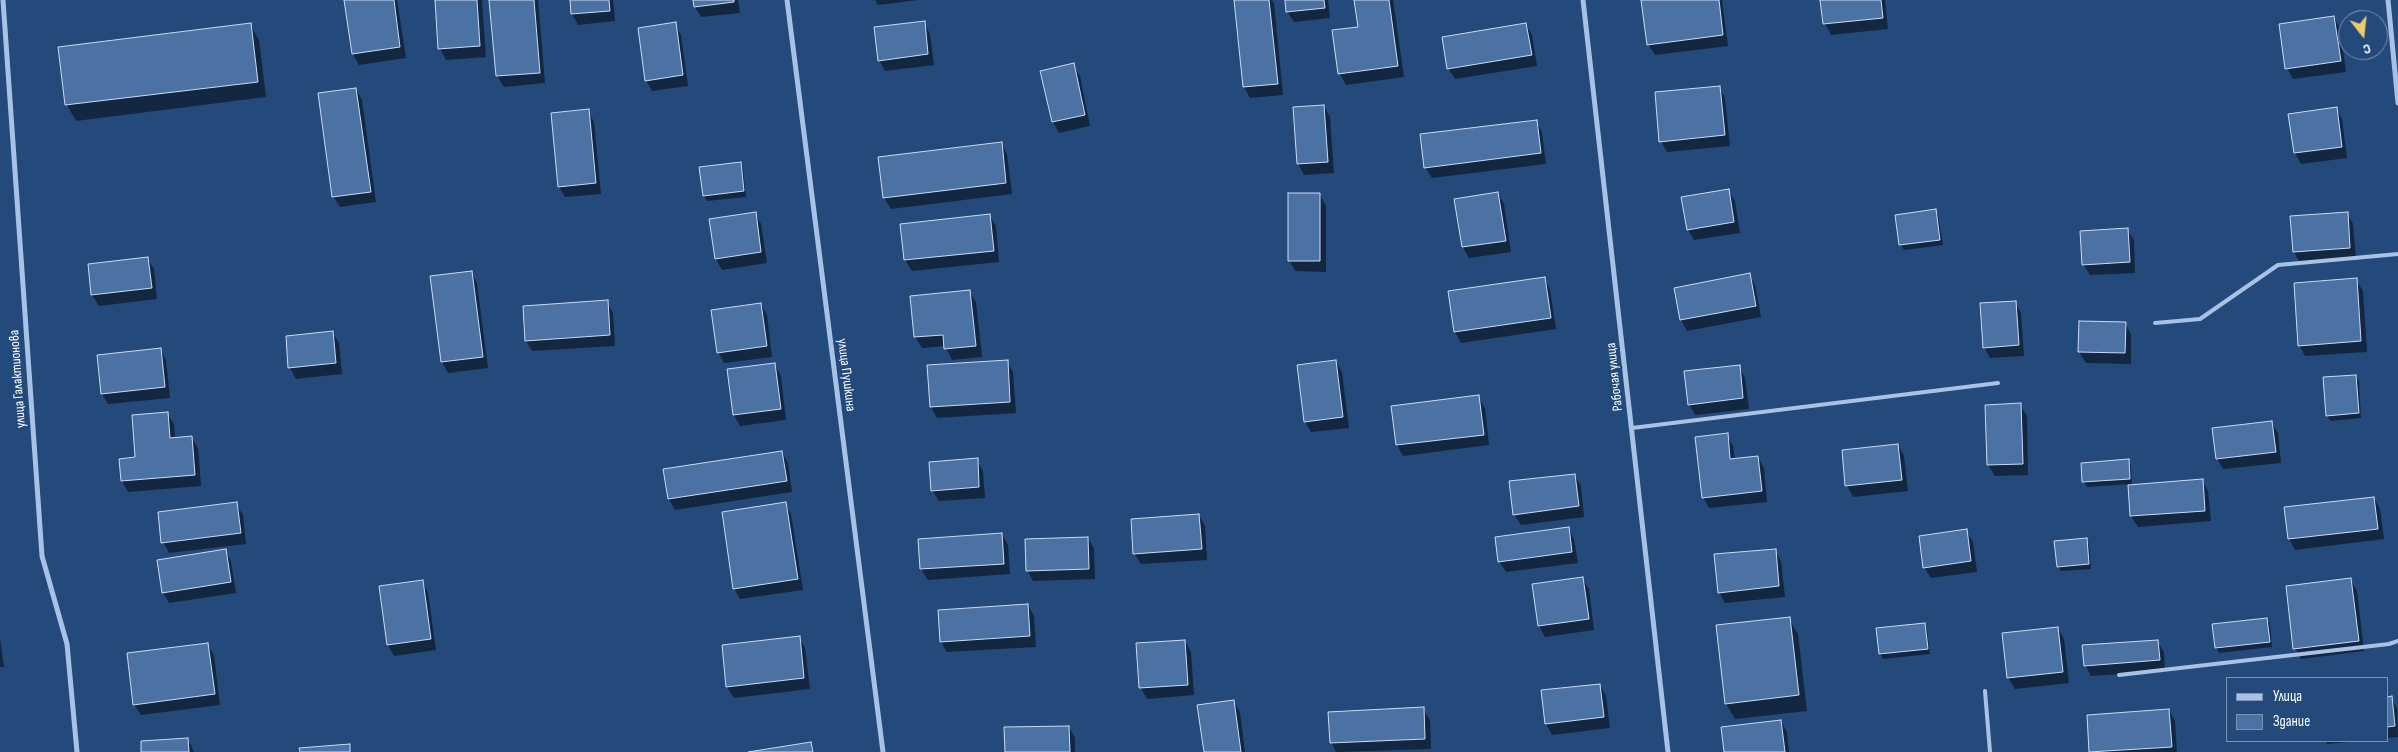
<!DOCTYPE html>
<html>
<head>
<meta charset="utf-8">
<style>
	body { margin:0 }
	#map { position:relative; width:2398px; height:752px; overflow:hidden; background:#24497b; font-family:"Sofia Sans Condensed",sans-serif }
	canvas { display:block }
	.legend { position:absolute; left:2226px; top:677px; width:162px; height:65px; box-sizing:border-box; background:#24497b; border:1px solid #7c92b0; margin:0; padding:6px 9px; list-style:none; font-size:15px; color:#fff }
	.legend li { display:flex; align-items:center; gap:10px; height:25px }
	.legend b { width:25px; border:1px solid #7c92b0 }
	.north { position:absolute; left:2338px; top:10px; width:50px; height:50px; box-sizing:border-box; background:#24497b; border:1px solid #7c92b0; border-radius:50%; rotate:164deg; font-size:14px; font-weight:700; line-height:20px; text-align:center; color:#fff }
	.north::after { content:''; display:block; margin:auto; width:18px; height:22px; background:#efcb6b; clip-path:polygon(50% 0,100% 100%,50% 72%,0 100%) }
</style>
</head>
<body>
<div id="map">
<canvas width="2398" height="752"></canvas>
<ul class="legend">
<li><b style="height:6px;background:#a7c2e5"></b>Улица</li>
<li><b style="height:14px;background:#4c72a4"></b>Здание</li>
</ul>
<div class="north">С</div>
</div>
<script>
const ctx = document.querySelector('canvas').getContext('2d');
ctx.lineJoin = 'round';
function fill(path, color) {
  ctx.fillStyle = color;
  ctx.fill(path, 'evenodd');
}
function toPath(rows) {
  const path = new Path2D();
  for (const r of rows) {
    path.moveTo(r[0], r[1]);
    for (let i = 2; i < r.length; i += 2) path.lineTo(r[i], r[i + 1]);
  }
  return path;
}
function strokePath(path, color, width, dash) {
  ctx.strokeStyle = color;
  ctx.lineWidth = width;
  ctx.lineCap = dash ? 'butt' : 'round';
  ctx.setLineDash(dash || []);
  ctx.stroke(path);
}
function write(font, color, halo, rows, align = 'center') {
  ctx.font = font + ' "Sofia Sans Condensed",sans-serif';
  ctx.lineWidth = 4.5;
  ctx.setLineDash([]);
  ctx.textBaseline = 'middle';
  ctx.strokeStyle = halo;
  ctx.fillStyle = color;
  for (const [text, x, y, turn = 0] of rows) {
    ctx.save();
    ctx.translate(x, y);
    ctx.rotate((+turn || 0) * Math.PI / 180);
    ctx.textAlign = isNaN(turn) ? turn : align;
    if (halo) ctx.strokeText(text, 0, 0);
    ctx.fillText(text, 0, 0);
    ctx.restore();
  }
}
fill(toPath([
	[345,0,397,0,406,58,359,65,353,54],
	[436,0,482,0,486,57,446,60,440,49],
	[491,0,538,0,545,83,504,87,497,76],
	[571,0,613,0,615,21,578,25,572,14],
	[694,0,738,0,740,13,701,17,695,7],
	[875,0,918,0,878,5],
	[1235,0,1272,0,1274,3,1283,95,1250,98,1244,87],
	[1286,0,1328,0,1330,18,1294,22,1287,11],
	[1356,0,1393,0,1404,77,1346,85,1340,74,1334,31,1359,28],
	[1643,0,1722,0,1728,46,1655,55,1648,44],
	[1822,0,1885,0,1888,29,1831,35,1825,24],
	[2334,18,2340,28,2346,72,2293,79,2287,68],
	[924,23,930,34,934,65,885,71,879,60],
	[250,24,259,40,266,97,76,121,67,105,59,48],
	[675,24,681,35,688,86,652,91,646,80],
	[1526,24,1532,35,1537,66,1455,79,1448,68],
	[1073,65,1080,76,1090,126,1059,133,1053,122,1042,72],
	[1719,87,1725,98,1730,146,1667,152,1661,141],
	[356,89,362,100,376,202,340,207,333,196],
	[1324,106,1330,117,1334,173,1304,175,1298,164,1294,108],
	[2336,108,2342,119,2347,158,2301,164,2295,153,2290,115],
	[588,111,594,122,601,194,565,197,559,187],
	[1536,121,1542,132,1546,164,1432,178,1425,167],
	[1001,143,1007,154,1012,194,891,209,884,198],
	[740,163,743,169,746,197,707,201,704,196],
	[1728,190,1735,201,1740,233,1694,240,1688,230],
	[1498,193,1504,204,1511,252,1469,258,1463,247,1456,200],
	[1320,195,1326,206,1326,272,1295,271,1289,260],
	[1935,210,1938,215,1943,245,1904,250,1901,245,1896,216],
	[755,213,761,224,767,263,722,270,716,259],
	[2347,213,2353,224,2356,258,2300,263,2294,252],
	[989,215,996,226,999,262,912,271,905,260,902,225],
	[2127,230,2134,240,2135,273,2090,275,2083,264],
	[148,259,154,269,157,299,99,306,92,295],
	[471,272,477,283,488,368,448,373,442,362],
	[1749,274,1755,285,1761,317,1687,331,1681,320,1675,288],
	[1544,278,1550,289,1556,329,1461,343,1455,332],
	[2356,280,2363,291,2367,352,2305,356,2299,345],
	[969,291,976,302,982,357,952,360,945,346,922,348,915,337,911,297],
	[607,302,613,313,615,346,532,351,526,341],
	[2015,302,2021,313,2024,356,1990,358,1984,347],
	[761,304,767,315,772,357,724,363,718,352],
	[2080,323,2125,323,2131,334,2131,364,2086,363,2079,352],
	[332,332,339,343,342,374,296,379,290,368],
	[160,349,166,360,170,398,108,404,102,394],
	[1336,361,1342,372,1349,428,1311,432,1305,421],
	[1007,362,1013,372,1016,413,937,418,931,407],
	[775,365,781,376,786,420,740,426,734,415],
	[1739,367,1745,378,1749,409,1695,415,1689,404],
	[2356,376,2359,381,2361,418,2330,421,2327,415],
	[1478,397,1485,408,1489,445,1403,456,1397,445,1393,407],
	[2020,405,2027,416,2028,475,1995,476,1988,465],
	[167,413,174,424,175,439,192,438,198,448,201,486,128,492,122,481,120,460,137,458],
	[2271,422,2278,433,2281,463,2223,469,2217,458],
	[1727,435,1733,446,1735,460,1758,457,1764,468,1767,502,1709,508,1703,497],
	[1898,445,1904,456,1908,491,1853,497,1847,486],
	[782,452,788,463,792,492,675,510,669,499,665,470],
	[977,460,983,471,985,498,939,501,932,490],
	[2128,461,2131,466,2132,486,2202,480,2208,491,2211,521,2138,527,2131,516,2129,484,2087,487,2084,482],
	[1574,475,1581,486,1584,517,1521,525,1514,514],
	[2374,498,2380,509,2384,539,2295,550,2289,539],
	[785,503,791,514,803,590,740,599,734,588],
	[236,504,243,515,246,544,169,553,163,542],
	[1199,515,1205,526,1207,560,1141,564,1134,553],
	[1568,528,1574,539,1578,563,1506,572,1499,561],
	[1966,531,1973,542,1977,572,1931,578,1924,567],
	[1002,534,1008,545,1010,574,928,580,921,569],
	[1088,538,1094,549,1095,579,1033,581,1027,570],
	[2086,539,2089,544,2091,569,2061,571,2058,566],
	[225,550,231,561,236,593,169,603,163,592],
	[1775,550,1781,561,1785,597,1725,603,1719,592],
	[1582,578,1589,589,1594,630,1545,637,1539,626,1534,585],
	[2350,580,2357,591,2364,651,2301,659,2295,648],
	[422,581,428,592,436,650,394,656,388,645],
	[1028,605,1034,616,1036,647,947,652,941,642],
	[1789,619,1798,634,1807,711,1735,719,1726,704],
	[2267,619,2270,624,2272,647,2219,653,2216,647],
	[1924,624,1927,629,1930,654,1883,659,1880,654],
	[2058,628,2064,639,2069,683,2015,689,2008,678],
	[799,637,805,648,810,689,734,698,727,687],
	[0,638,4,667,0,667],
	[1185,641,1191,652,1194,695,1147,699,1141,688],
	[2157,641,2164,652,2165,671,2091,676,2085,665],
	[207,644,214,655,220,705,141,715,134,704],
	[1600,685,1606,696,1610,728,1552,735,1546,724],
	[2387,698,2391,698,2397,708,2398,737,2387,738],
	[1234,702,1240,712,1245,752,1205,752],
	[1423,709,1430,720,1431,749,1336,752,1331,742],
	[2169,710,2175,721,2177,752,2091,752,2088,716],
	[1781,721,1787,732,1789,752,1725,752],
	[1069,727,1075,738,1075,752,1006,752],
	[188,739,194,752,143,752],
	[2325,741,2360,741,2327,744]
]), '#0007');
const building = toPath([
	[344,0,394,0,400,47,352,54,344,0],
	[435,0,477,0,480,46,438,49,435,0],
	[489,0,534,0,540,73,496,76,489,0],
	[570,0,609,0,610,11,571,14,570,0],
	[693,0,734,0,734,2,694,7,693,0],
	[1234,0,1269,0,1278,84,1243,87,1234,0],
	[1285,0,1324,0,1325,8,1286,12,1285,0],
	[1354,0,1389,0,1398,66,1338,74,1332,30,1358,27,1354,0],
	[1641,0,1719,0,1723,35,1647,45,1641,0],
	[1820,0,1881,0,1883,18,1823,24,1820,0],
	[2334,16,2341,61,2285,69,2279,24,2334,16],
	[925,21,928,54,878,61,874,27,925,21],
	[676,22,683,75,645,81,638,28,676,22],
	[251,23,258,82,65,105,58,47,251,23],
	[1526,23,1532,55,1447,69,1442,37,1526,23],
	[1074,63,1085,115,1052,122,1040,71,1074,63],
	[1720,86,1725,135,1659,142,1655,92,1720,86],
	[356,88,371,192,332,197,318,93,356,88],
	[1324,105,1328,162,1297,164,1293,107,1324,105],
	[2337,107,2342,147,2294,153,2288,114,2337,107],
	[589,109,596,183,558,187,551,113,589,109],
	[1537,120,1541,153,1424,168,1420,134,1537,120],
	[1002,142,1006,183,883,198,878,157,1002,142],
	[741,162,744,191,703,196,699,167,741,162],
	[1729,189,1734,222,1687,230,1681,197,1729,189],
	[1498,192,1506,241,1462,247,1454,199,1498,192],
	[1288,193,1320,193,1320,261,1288,261,1288,193],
	[1936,209,1940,240,1899,245,1895,215,1936,209],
	[756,212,761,252,715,259,709,219,756,212],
	[2348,212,2350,248,2293,252,2290,216,2348,212],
	[990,214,994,251,904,260,900,224,990,214],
	[2128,228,2130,262,2082,265,2080,231,2128,228],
	[148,257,152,288,91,295,88,264,148,257],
	[472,271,483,357,441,362,430,276,472,271],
	[1750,273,1756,306,1680,320,1674,288,1750,273],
	[1545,277,1551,318,1454,332,1448,291,1545,277],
	[2357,278,2361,341,2298,346,2294,283,2357,278],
	[970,290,976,346,944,349,943,335,914,337,910,296,970,290],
	[608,300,610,335,525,341,523,306,608,300],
	[2016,301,2019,345,1983,348,1980,303,2016,301],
	[761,303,767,346,717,353,711,310,761,303],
	[2079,321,2126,322,2125,353,2078,352,2079,321],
	[333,331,336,363,288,368,286,336,333,331],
	[161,348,165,387,101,394,97,355,161,348],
	[1008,360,1010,402,930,407,927,365,1008,360],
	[1336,360,1343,417,1304,422,1297,365,1336,360],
	[775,363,781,409,733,415,727,369,775,363],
	[1740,365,1743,398,1688,405,1684,371,1740,365],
	[2356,375,2359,413,2326,416,2323,377,2356,375],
	[1479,395,1484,435,1396,445,1391,406,1479,395],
	[2021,403,2023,464,1987,465,1985,405,2021,403],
	[168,412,170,438,192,436,195,475,121,481,119,459,135,457,132,415,168,412],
	[2272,421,2276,452,2216,459,2212,428,2272,421],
	[1728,433,1730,459,1758,456,1762,491,1702,498,1695,437,1728,433],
	[1898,444,1902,480,1845,486,1842,450,1898,444],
	[782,451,787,481,668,499,663,469,782,451],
	[978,458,979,487,931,491,929,462,978,458],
	[2129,459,2130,479,2082,482,2081,463,2129,459],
	[1575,474,1579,506,1513,515,1509,481,1575,474],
	[2203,479,2205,511,2130,516,2128,485,2203,479],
	[2374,497,2378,529,2288,539,2284,507,2374,497],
	[237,502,241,533,161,543,158,512,237,502],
	[786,502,798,579,733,589,722,512,786,502],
	[1199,514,1202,549,1133,554,1131,519,1199,514],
	[1569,527,1572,552,1498,562,1495,537,1569,527],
	[1967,529,1971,561,1923,568,1919,536,1967,529],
	[1002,533,1004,564,920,569,918,539,1002,533],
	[1088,537,1089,569,1026,571,1025,539,1088,537],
	[2087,538,2089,564,2057,567,2054,541,2087,538],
	[226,549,231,582,162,593,157,560,226,549],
	[1776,549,1779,586,1718,593,1714,554,1776,549],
	[1583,577,1589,619,1538,626,1532,584,1583,577],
	[2351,578,2359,641,2293,649,2286,586,2351,578],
	[423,580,431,639,387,645,379,586,423,580],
	[1028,604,1030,636,940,642,938,610,1028,604],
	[1790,617,1799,695,1725,704,1716,625,1790,617],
	[2267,618,2270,642,2215,648,2212,624,2267,618],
	[1925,623,1928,649,1879,654,1876,628,1925,623],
	[2058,627,2063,672,2007,678,2002,633,2058,627],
	[800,636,804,678,726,687,722,645,800,636],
	[1185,640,1188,685,1139,688,1136,643,1185,640],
	[2158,640,2160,660,2084,666,2082,645,2158,640],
	[208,643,215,694,133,705,127,653,208,643],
	[1600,684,1604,717,1545,724,1541,690,1600,684],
	[2392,696,2395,726,2387,727,2387,697,2392,696],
	[1234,700,1241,752,1204,752,1197,705,1234,700],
	[1424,707,1425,739,1330,743,1328,712,1424,707],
	[2169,709,2172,747,2089,752,2087,715,2169,709],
	[1781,720,1785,752,1724,752,1721,727,1781,720],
	[1069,726,1070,752,1005,752,1004,727,1069,726],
	[188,738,189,752,141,752,141,741,188,738],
	[811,742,813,752,748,752,811,742],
	[350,744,350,752,300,752,299,748,350,744]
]);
fill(building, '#4c72a4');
strokePath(building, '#cadcf4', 1);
strokePath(toPath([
	[2155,323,2200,319,2278,265,2398,254],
	[1632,428,1998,383],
	[2119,675,2389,644,2398,641],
	[1985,691,1990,752]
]), '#a7c2e5', 4);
strokePath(toPath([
	[3,0,42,556,67,644,77,752],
	[787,0,883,752],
	[1583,0,1668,752],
	[2388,0,2398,103]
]), '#a7c2e5', 5);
write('14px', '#fff', '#24497b', [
	["улица Пушкина",846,375,83],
	["Рабочая улица",1615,377,-96],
	["улица Галактионова",18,379,-94]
]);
</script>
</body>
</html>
